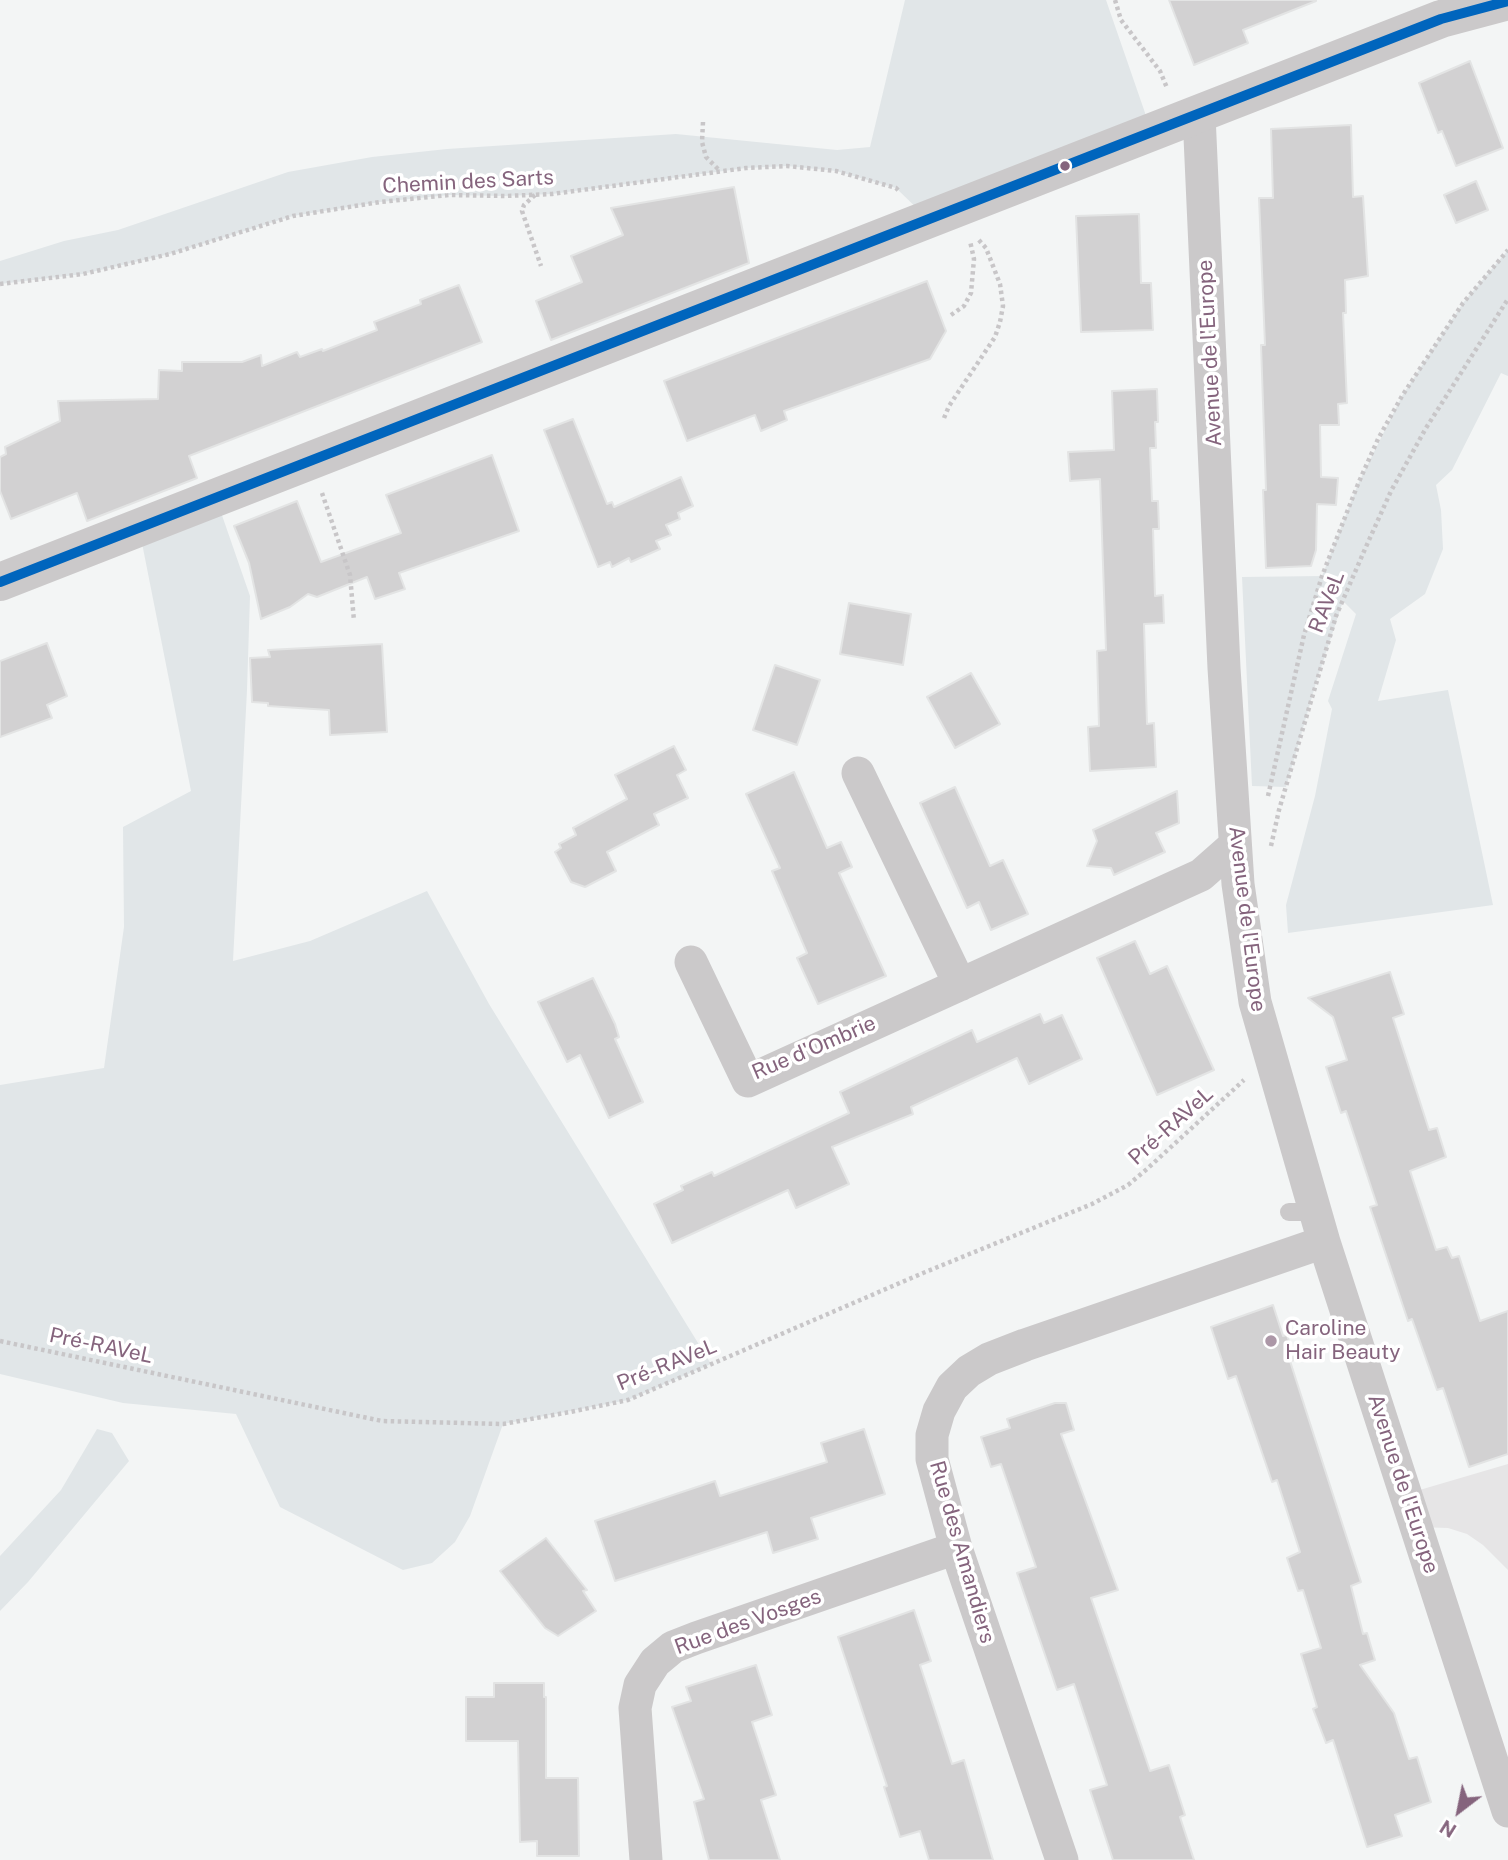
<!DOCTYPE html>
<html>
<head>
<meta charset="utf-8">
<style>
	body { margin:0 }
	#map { position:relative; width:1508px; height:1860px; overflow:hidden; background:#f3f5f5; font-family:"Public Sans",sans-serif }
	canvas { display:block }
	.north { position:absolute; left:1424px; top:1776px; width:70px; height:70px; -webkit-text-stroke:5px #fff; paint-order:stroke; rotate:212deg; font-size:19px; font-weight:700; line-height:28px; text-align:center; color:#85647d }
	.north::after { content:''; display:block; margin:auto; width:24px; height:32px; background:#85647d; clip-path:polygon(50% 0,100% 100%,50% 72%,0 100%) }
</style>
</head>
<body>
<div id="map">
<canvas width="1508" height="1860"></canvas>
<div class="north">N</div>
</div>
<script>
const ctx = document.querySelector('canvas').getContext('2d');
ctx.lineJoin = 'round';
function fill(path, color) {
  ctx.fillStyle = color;
  ctx.fill(path, 'evenodd');
}
function toPath(rows) {
  const path = new Path2D();
  for (const r of rows) {
    path.moveTo(r[0], r[1]);
    for (let i = 2; i < r.length; i += 2) path.lineTo(r[i], r[i + 1]);
  }
  return path;
}
function strokePath(path, color, width, dash) {
  ctx.strokeStyle = color;
  ctx.lineWidth = width;
  ctx.lineCap = dash ? 'butt' : 'round';
  ctx.setLineDash(dash || []);
  ctx.stroke(path);
}
function write(font, color, halo, rows, align = 'center') {
  ctx.font = font + ' "Public Sans",sans-serif';
  ctx.lineWidth = 7;
  ctx.setLineDash([]);
  ctx.textBaseline = 'middle';
  ctx.strokeStyle = halo;
  ctx.fillStyle = color;
  for (const [text, x, y, turn = 0] of rows) {
    ctx.save();
    ctx.translate(x, y);
    ctx.rotate((+turn || 0) * Math.PI / 180);
    ctx.textAlign = isNaN(turn) ? turn : align;
    if (halo) ctx.strokeText(text, 0, 0);
    ctx.fillText(text, 0, 0);
    ctx.restore();
  }
}
fill(toPath([
	[1508,1464,1508,1570,1483,1545,1467,1534,1448,1528,1417,1527,1406,1494]
]), '#e6e5e6');
fill(toPath([
	[905,0,1106,0,1152,133,929,220,896,188,836,171,787,166,746,168,552,194,505,196,449,195,380,202,293,216,170,254,83,274,0,284,0,261,64,241,118,230,288,172,372,157,447,149,676,134,837,150,870,147],
	[1508,250,1508,376,1501,373,1452,470,1436,485,1441,510,1443,549,1425,594,1390,619,1396,640,1378,701,1448,690,1493,905,1288,933,1286,905,1315,796,1332,709,1328,701,1356,614,1343,601,1316,683,1286,787,1252,786,1242,577,1322,576,1358,484,1402,396,1463,303],
	[216,498,250,596,247,690,233,961,310,941,427,891,489,1004,711,1364,628,1400,503,1424,470,1516,455,1542,432,1563,403,1570,280,1507,236,1414,123,1403,0,1374,0,1085,104,1068,124,927,123,827,191,791,139,528],
	[97,1429,112,1433,129,1461,28,1582,0,1611,0,1556,61,1490]
]), '#e1e6e8');
const building = toPath([
	[1169,0,1316,0,1316,1,1243,30,1248,43,1194,65,1169,0],
	[1470,61,1503,148,1456,166,1442,131,1438,133,1419,83,1470,61],
	[1351,125,1353,197,1363,196,1368,276,1345,280,1346,313,1343,313,1347,403,1338,404,1339,425,1320,425,1321,477,1338,478,1336,505,1317,504,1316,550,1311,566,1266,568,1263,490,1266,490,1261,345,1265,345,1259,198,1273,198,1271,129,1351,125],
	[1476,181,1488,210,1456,223,1444,195,1476,181],
	[734,187,749,263,551,340,536,301,582,282,571,256,623,235,611,208,734,187],
	[1139,214,1141,283,1151,283,1153,330,1081,332,1076,216,1139,214],
	[927,281,946,331,930,359,784,411,787,420,761,431,755,415,687,441,664,381,927,281],
	[459,285,482,342,189,456,197,478,87,521,77,493,11,519,0,491,0,457,6,454,5,447,60,421,58,401,158,399,159,370,182,371,182,362,242,362,261,355,262,366,297,352,300,357,322,349,323,351,377,330,374,322,421,304,420,300,459,285],
	[1157,389,1158,422,1155,422,1156,448,1150,448,1152,501,1158,501,1159,529,1153,529,1154,564,1155,596,1163,595,1164,623,1144,624,1147,724,1154,723,1156,767,1090,771,1088,727,1099,726,1097,651,1106,650,1100,479,1070,481,1068,452,1114,450,1112,391,1157,389],
	[573,419,607,504,612,502,614,507,681,477,693,506,678,513,680,519,666,525,671,535,656,541,660,549,631,562,629,558,612,567,610,562,598,567,544,430,573,419],
	[492,455,519,531,399,573,405,589,375,599,367,577,317,597,308,594,290,607,261,619,249,563,234,526,297,501,321,562,401,533,386,495,492,455],
	[849,603,911,614,903,665,840,654,849,603],
	[47,643,67,696,47,705,52,718,0,737,0,661,47,643],
	[382,644,387,732,330,735,329,710,268,706,268,703,252,702,250,658,270,657,268,650,382,644],
	[775,665,820,680,797,745,753,730,775,665],
	[971,673,1000,724,955,748,927,697,971,673],
	[674,746,686,770,677,775,688,798,654,814,659,825,607,852,616,871,585,887,571,882,555,852,561,848,559,844,576,835,573,828,627,799,615,775,674,746],
	[794,772,827,848,841,842,852,867,839,873,886,976,818,1004,797,958,807,953,772,871,780,868,746,794,794,772],
	[955,787,990,866,1003,860,1028,914,991,930,979,902,967,908,920,803,955,787],
	[1177,791,1179,823,1156,833,1165,852,1114,875,1111,868,1087,866,1097,841,1093,830,1177,791],
	[1135,941,1150,974,1167,966,1214,1070,1157,1095,1097,958,1135,941],
	[1390,972,1404,1014,1393,1018,1429,1130,1437,1128,1446,1157,1410,1171,1436,1250,1447,1247,1452,1258,1459,1256,1480,1321,1508,1311,1508,1454,1469,1467,1443,1388,1437,1390,1412,1319,1408,1321,1370,1207,1377,1205,1346,1111,1341,1113,1326,1067,1347,1060,1333,1017,1308,998,1390,972],
	[593,978,615,1024,619,1037,615,1039,643,1102,609,1118,580,1055,567,1062,538,1002,593,978],
	[1040,1014,1044,1023,1062,1015,1082,1059,1029,1084,1017,1058,911,1107,913,1114,832,1147,849,1184,796,1208,788,1190,672,1243,654,1204,683,1190,681,1186,712,1172,714,1176,849,1113,840,1092,972,1030,977,1042,1040,1014],
	[1273,1305,1283,1336,1287,1335,1295,1360,1290,1361,1361,1582,1351,1586,1363,1634,1367,1633,1375,1660,1360,1665,1394,1713,1409,1759,1417,1757,1431,1802,1395,1815,1402,1836,1367,1847,1333,1740,1326,1743,1313,1709,1317,1707,1301,1654,1321,1648,1303,1590,1298,1591,1287,1558,1300,1552,1277,1480,1272,1482,1236,1376,1228,1379,1211,1327,1273,1305],
	[1055,1403,1066,1403,1074,1430,1061,1434,1118,1590,1091,1598,1150,1771,1169,1765,1185,1815,1180,1817,1194,1860,1113,1860,1090,1790,1107,1785,1074,1684,1057,1690,1017,1573,1036,1567,1001,1464,991,1467,981,1437,1010,1428,1007,1419,1055,1403],
	[864,1429,885,1494,811,1518,818,1539,773,1553,767,1532,615,1581,595,1521,715,1481,720,1496,827,1462,821,1443,864,1429],
	[546,1538,587,1590,583,1591,596,1611,558,1636,545,1628,500,1571,546,1538],
	[914,1610,931,1661,920,1665,952,1764,964,1760,993,1860,929,1860,920,1831,900,1837,884,1787,887,1786,838,1637,914,1610],
	[756,1665,772,1715,752,1722,776,1795,761,1800,780,1860,709,1860,694,1802,704,1799,672,1707,691,1701,686,1687,756,1665],
	[494,1683,544,1683,544,1697,546,1697,546,1778,578,1778,579,1856,537,1856,537,1841,520,1842,518,1741,466,1741,466,1697,494,1697,494,1683]
]);
fill(building, '#d2d1d2');
strokePath(building, '#e3e4e4', 2);
strokePath(toPath([
	[1115,0,1121,20,1160,71,1167,88],
	[703,122,702,142,706,157,719,170],
	[535,195,524,205,522,211,541,266],
	[0,284,83,274,170,254,293,216,380,202,449,195,505,196,552,194,746,168,787,166,836,171,896,188,900,192],
	[951,315,964,306,971,293,974,259,970,241],
	[944,418,949,406,995,337,1000,322,1003,306,1000,284,986,248,977,238],
	[322,493,350,575,354,621],
	[1268,796,1304,635,1322,576,1358,484,1378,439,1402,396,1463,303,1508,250],
	[1271,846,1279,810,1336,616,1365,549,1391,491,1426,428,1508,299],
	[0,1341,382,1421,503,1424,570,1412,628,1400,923,1273,1092,1204,1128,1185,1147,1169,1244,1080]
]), '#c8c6c8', 4.5, [3.5, 3.5]);
strokePath(toPath([
	[1289,1212,1315,1212]
]), '#cbc9ca', 18);
strokePath(toPath([
	[1199,115,1224,668,1238,884,1255,1002,1324,1242,1508,1811],
	[858,773,960,985],
	[691,962,748,1081,1201,875,1235,845],
	[646,1860,635,1708,640,1685,655,1662,673,1647,696,1638,956,1548],
	[1062,1860,956,1548,932,1459,932,1435,939,1411,952,1387,969,1371,989,1359,1025,1345,1324,1242]
]), '#cbc9ca', 33);
strokePath(toPath([
	[0,582,1441,19,1508,1]
]), '#cbc9ca', 38);
strokePath(toPath([
	[0,582,1441,19,1508,1]
]), '#0065bd', 10);
for (const [x, y, r, color] of [
	[1065,166,6,"#85647d"],
	[1271,1341,7,"#ac97a7"]
]) {
  const dot = new Path2D();
  dot.arc(x, y, r, 0, 2 * Math.PI);
  ctx.fillStyle = color;
  ctx.fill(dot);
  strokePath(dot, '#fff', 2.5);
}
write('21px', '#85647d', '#fff', [
	["Chemin des Sarts",468,182,-3],
	["Avenue de l'Europe",1210,353,-93],
	["RAVeL",1327,602,-69],
	["Avenue de l'Europe",1247,919,83],
	["Rue d'Ombrie",814,1048,-23],
	["Pré-RAVeL",1171,1126,-42],
	["Pré-RAVeL",101,1346,12],
	["Pré-RAVeL",667,1365,-22],
	["Avenue de l'Europe",1403,1484,72],
	["Rue des Amandiers",962,1552,74],
	["Rue des Vosges",748,1622,-20]
]);
write('21px', '#85647d', '#fff', [
	["Caroline",1285,1329],
	["Hair Beauty",1285,1353]
], 'left');
</script>
</body>
</html>
